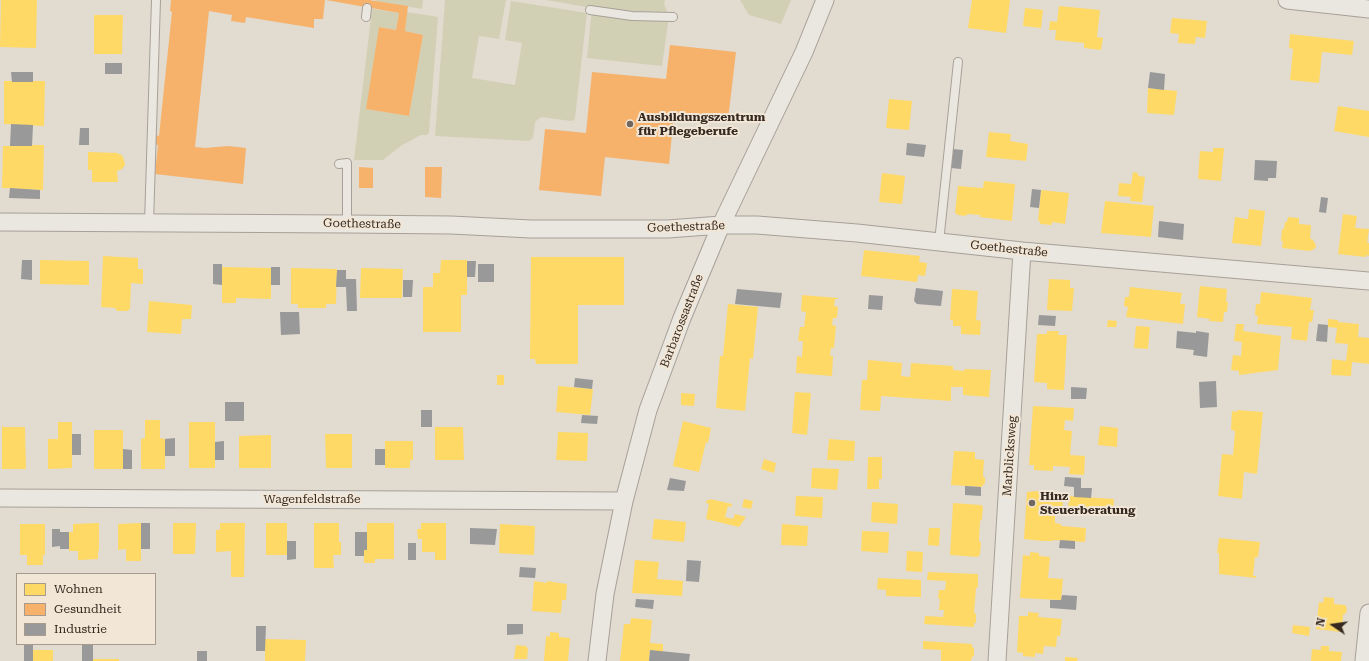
<!DOCTYPE html>
<html>
<head>
<meta charset="utf-8">
<style>
	body { margin:0 }
	#map { position:relative; width:1369px; height:661px; overflow:hidden; background:#e1dbd0; font-family:"Roboto Serif",serif }
	canvas { display:block }
	.legend { position:absolute; left:16px; top:573px; width:140px; height:72px; box-sizing:border-box; background:#f2e7d6; border:1px solid #a69b8e; margin:0; padding:5px 7px; list-style:none; font-size:12px; color:#352921 }
	.legend li { display:flex; align-items:center; gap:8px; height:20px }
	.legend b { width:20px; border:1px solid #a69b8e }
	.north { position:absolute; left:1313px; top:605px; width:40px; height:40px; -webkit-text-stroke:3px #f2e7d6; paint-order:stroke; rotate:283deg; font-size:11px; font-weight:700; line-height:16px; text-align:center; color:#352921 }
	.north::after { content:''; display:block; margin:auto; width:14px; height:18px; background:#352921; clip-path:polygon(50% 0,100% 100%,50% 72%,0 100%) }
</style>
</head>
<body>
<div id="map">
<canvas width="1369" height="661"></canvas>
<ul class="legend">
<li><b style="height:11px;background:#ffd966"></b>Wohnen</li>
<li><b style="height:11px;background:#f6b26b"></b>Gesundheit</li>
<li><b style="height:11px;background:#999"></b>Industrie</li>
</ul>
<div class="north">N</div>
</div>
<script>
const ctx = document.querySelector('canvas').getContext('2d');
ctx.lineJoin = 'round';
function fill(path, color) {
  ctx.fillStyle = color;
  ctx.fill(path, 'evenodd');
}
function toPath(rows) {
  const path = new Path2D();
  for (const r of rows) {
    path.moveTo(r[0], r[1]);
    for (let i = 2; i < r.length; i += 2) path.lineTo(r[i], r[i + 1]);
  }
  return path;
}
function strokePath(path, color, width, dash) {
  ctx.strokeStyle = color;
  ctx.lineWidth = width;
  ctx.lineCap = dash ? 'butt' : 'round';
  ctx.setLineDash(dash || []);
  ctx.stroke(path);
}
function write(font, color, halo, rows, align = 'center') {
  ctx.font = font + ' "Roboto Serif",serif';
  ctx.lineWidth = 4;
  ctx.setLineDash([]);
  ctx.textBaseline = 'middle';
  ctx.strokeStyle = halo;
  ctx.fillStyle = color;
  for (const [text, x, y, turn = 0] of rows) {
    ctx.save();
    ctx.translate(x, y);
    ctx.rotate((+turn || 0) * Math.PI / 180);
    ctx.textAlign = isNaN(turn) ? turn : align;
    if (halo) ctx.strokeText(text, 0, 0);
    ctx.fillText(text, 0, 0);
    ctx.restore();
  }
}
fill(toPath([
	[376,0,423,0,422,9,375,1],
	[445,0,506,0,499,39,479,36,472,78,515,85,522,43,505,40,511,1,587,13,575,118,574,120,571,121,541,117,535,122,533,138,529,141,435,136],
	[546,0,665,0,664,4,669,16,662,66,587,58,592,8],
	[740,0,791,0,781,24,749,15],
	[372,9,399,13,396,30,380,27,367,109,409,116,423,35,405,31,407,12,438,17,429,133,426,135,421,135,402,145,383,160,354,160]
]), '#d2d0b4');
fill(toPath([
	[1,0,37,0,36,48,0,47],
	[972,0,1010,0,1006,33,968,28],
	[1059,6,1100,10,1097,37,1103,38,1101,50,1084,48,1084,43,1055,40,1056,30,1049,30,1050,21,1057,22],
	[1025,8,1043,10,1041,28,1023,26],
	[94,15,123,15,122,54,94,54],
	[1172,18,1207,21,1205,38,1197,37,1196,36,1195,44,1178,43,1179,34,1170,33],
	[1290,34,1354,41,1352,55,1322,52,1319,83,1290,80,1293,49,1289,48],
	[4,81,45,81,44,126,4,124],
	[1148,88,1177,91,1174,115,1147,113],
	[889,99,912,101,909,130,886,128],
	[1338,106,1369,111,1369,137,1334,131],
	[989,132,1011,134,1010,141,1028,144,1026,161,986,157],
	[32,145,44,145,43,190,2,188,3,146,32,146],
	[1213,148,1224,148,1221,181,1198,179,1200,151,1213,152],
	[88,152,118,153,118,154,122,155,124,160,125,165,122,169,117,171,118,182,92,182,92,170,88,170],
	[1133,172,1138,173,1138,176,1145,177,1142,202,1130,201,1131,197,1118,196,1119,183,1131,184],
	[882,173,905,176,902,204,879,202],
	[984,181,1015,184,1012,221,980,217,980,215,968,214,965,216,958,215,955,213,958,186,983,188],
	[1041,190,1069,193,1065,224,1052,222,1052,225,1040,224,1040,221,1038,221],
	[1105,201,1154,206,1151,237,1101,233],
	[1249,209,1265,211,1261,246,1232,243,1235,217,1248,219],
	[1343,214,1357,216,1355,228,1369,229,1367,243,1369,243,1369,256,1366,255,1366,257,1338,254],
	[1288,217,1299,218,1299,224,1311,225,1310,239,1312,239,1315,243,1316,247,1314,249,1310,251,1282,248,1283,241,1281,241,1282,229,1284,229,1285,222,1287,222],
	[864,250,920,256,919,262,927,263,925,276,918,275,917,282,861,276],
	[103,256,138,258,138,269,143,269,143,284,131,283,130,309,127,311,117,311,115,308,101,307],
	[531,257,624,257,624,305,578,305,578,364,536,364,535,359,530,359],
	[40,260,89,261,89,285,40,284],
	[441,260,467,260,467,295,461,295,461,332,423,332,423,287,433,287,433,273,440,273],
	[222,267,271,268,271,299,236,298,236,303,222,303],
	[291,268,337,269,336,304,326,304,326,308,298,308,298,304,291,304],
	[361,268,403,269,402,298,360,298],
	[1049,279,1070,280,1070,288,1074,288,1072,311,1047,310],
	[1200,286,1227,289,1226,302,1228,302,1227,312,1224,312,1223,322,1209,321,1210,319,1197,317],
	[1130,287,1182,293,1180,304,1185,304,1183,324,1126,317,1128,307,1124,306,1125,297,1129,297],
	[952,289,978,291,976,320,981,321,980,335,961,334,961,326,953,326,953,320,950,320],
	[1261,292,1312,298,1310,310,1314,310,1312,322,1309,322,1307,341,1291,339,1292,327,1257,324,1258,316,1255,315,1256,304,1260,304],
	[802,295,838,298,838,299,835,299,834,306,838,307,837,318,833,318,832,325,836,326,834,348,831,348,830,356,833,356,832,376,796,373,797,356,802,357,803,341,798,341,800,327,804,327,806,312,801,311],
	[149,301,192,305,191,319,182,319,181,334,147,332],
	[728,304,758,307,753,359,750,358,745,411,716,408,720,356,723,356],
	[1328,319,1338,320,1338,322,1359,324,1358,337,1369,338,1369,364,1352,362,1351,376,1331,375,1332,359,1346,361,1348,344,1335,343,1337,328,1328,327],
	[1108,320,1117,321,1116,327,1107,327],
	[1236,324,1244,324,1243,331,1281,336,1278,370,1239,375,1239,371,1231,370,1233,355,1241,356,1242,342,1234,341],
	[1136,326,1150,327,1148,349,1134,348],
	[1047,331,1059,331,1058,335,1067,335,1064,390,1047,389,1047,383,1034,382,1037,334,1047,334],
	[868,360,902,363,901,376,910,377,911,363,953,366,953,370,964,371,965,369,991,370,989,397,963,395,963,387,951,387,951,401,881,396,880,411,860,410,862,380,867,380],
	[497,375,504,375,504,385,497,385],
	[558,386,593,389,590,415,556,412],
	[795,392,811,393,807,435,792,433],
	[681,393,695,394,694,406,681,405],
	[1033,406,1074,408,1073,421,1065,420,1064,430,1072,431,1070,455,1085,456,1084,475,1069,474,1070,467,1053,466,1053,471,1034,470,1034,465,1029,465],
	[1237,410,1263,412,1257,474,1244,472,1242,499,1218,496,1222,454,1233,455,1235,431,1231,430,1232,411,1237,412],
	[145,420,160,420,160,438,165,439,165,469,141,469,141,439,145,438],
	[683,421,711,428,708,443,706,442,699,472,673,466],
	[58,422,72,422,72,468,48,469,48,439,58,439],
	[189,422,215,422,215,468,189,468],
	[2,425,3,427,25,427,26,469,2,469],
	[1100,426,1118,428,1117,447,1098,445],
	[435,427,463,427,464,460,435,460],
	[94,430,123,430,123,469,94,469],
	[558,432,588,433,587,461,556,460],
	[325,434,352,434,352,468,326,468],
	[271,435,271,468,239,468,239,436],
	[829,439,855,441,854,461,827,460],
	[385,441,413,441,413,460,410,460,410,468,385,468],
	[954,451,975,452,975,459,984,460,983,476,985,478,985,483,983,485,982,487,951,485],
	[868,457,882,457,882,479,879,479,879,489,867,489],
	[764,459,776,463,774,473,761,469],
	[812,468,839,469,837,490,811,488],
	[1037,491,1056,493,1056,501,1063,501,1062,512,1055,511,1055,523,1061,524,1061,526,1086,528,1085,542,1053,540,1053,541,1042,541,1024,539,1027,492],
	[796,496,823,497,822,518,795,516],
	[1069,496,1114,499,1113,513,1097,512,1096,513,1068,511],
	[710,499,732,504,731,507,728,506,725,517,733,519,735,514,746,517,739,527,706,519,709,504,706,503,707,500,710,500],
	[744,499,753,501,751,509,742,507],
	[872,502,898,504,897,524,871,522],
	[953,503,981,505,983,507,982,519,980,521,979,541,981,543,980,554,978,557,950,555],
	[654,519,686,522,684,542,652,539],
	[99,523,99,551,98,551,98,559,78,560,78,551,69,551,69,532,73,532,73,524],
	[141,523,141,561,126,561,126,549,118,550,118,524],
	[173,523,196,523,195,554,173,554],
	[220,523,245,523,244,577,231,577,231,551,216,552,216,530,220,530],
	[266,523,287,523,287,555,266,555],
	[314,523,339,523,339,542,341,542,341,555,333,555,334,568,314,568],
	[367,523,394,523,394,559,375,559,375,563,364,563,364,550,367,550],
	[421,523,446,523,446,560,435,560,435,552,422,552,422,539,418,539,417,529,421,529],
	[20,524,45,524,45,555,43,555,43,565,27,565,27,555,20,555],
	[500,524,535,526,534,555,499,553],
	[782,524,808,526,807,546,781,545],
	[929,528,940,528,939,546,928,545],
	[862,531,889,532,888,553,861,551],
	[1219,538,1260,542,1258,557,1255,557,1253,576,1256,576,1256,578,1219,574,1219,553,1217,553],
	[907,551,923,552,922,572,906,571],
	[1030,552,1039,553,1039,556,1050,557,1048,578,1063,579,1061,600,1020,598,1023,555,1030,556],
	[635,560,659,562,657,579,683,581,682,596,632,593],
	[928,572,978,574,978,587,976,588,974,613,976,614,976,623,974,623,974,627,924,624,925,616,943,617,944,610,939,610,940,599,938,598,939,590,945,590,946,581,927,580],
	[878,578,921,580,921,597,886,596,886,590,877,589],
	[534,581,547,583,547,581,567,584,566,600,562,600,561,613,532,611],
	[1324,597,1334,598,1334,604,1345,605,1347,608,1346,613,1343,615,1342,632,1316,629,1319,602,1323,603],
	[1028,612,1039,613,1038,617,1062,619,1060,636,1057,636,1056,647,1044,646,1043,654,1035,653,1035,657,1023,656,1023,653,1017,652,1019,616,1028,616],
	[631,618,652,620,650,643,663,644,663,652,650,650,649,661,620,661,624,624,630,624],
	[1293,625,1310,627,1309,636,1292,633],
	[550,632,559,633,559,637,570,638,568,661,544,661,546,636,550,637],
	[265,639,306,640,305,661,265,661],
	[923,641,972,644,972,647,974,648,974,656,972,657,971,661,941,661,941,650,923,649],
	[516,645,526,646,528,649,527,659,514,659],
	[1321,646,1329,646,1329,651,1342,652,1341,661,1311,661,1312,649,1321,650],
	[33,650,53,650,53,661,33,661],
	[1065,657,1078,658,1077,661,1065,661],
	[93,659,119,659,119,661,93,661]
]), '#ffd966');
fill(toPath([
	[171,0,325,0,323,19,314,19,314,28,246,17,245,23,231,21,232,15,209,11,195,147,205,148,228,146,246,148,243,184,155,174,158,145,154,144,155,135,159,136,172,12,170,11],
	[326,0,369,0,408,6,405,31,423,35,409,116,366,109,379,27,396,30,399,13],
	[670,45,736,52,728,120,674,115,669,164,605,157,601,196,539,190,545,129,586,133,592,72,666,79],
	[359,167,373,168,373,188,359,188],
	[425,167,442,167,441,198,425,197]
]), '#f6b26b');
fill(toPath([
	[105,63,122,63,122,74,105,74],
	[11,72,33,72,33,82,12,82],
	[1150,72,1165,74,1164,90,1148,88],
	[11,124,33,125,32,146,10,146],
	[80,128,89,128,89,145,79,145],
	[907,143,926,145,924,157,906,155],
	[953,149,963,150,961,169,951,168],
	[1255,160,1277,161,1276,178,1268,178,1268,181,1254,180],
	[10,188,40,190,40,199,9,198],
	[1032,189,1041,190,1039,208,1030,207],
	[1321,197,1328,198,1326,213,1319,212],
	[1159,221,1184,224,1183,240,1158,237],
	[22,260,32,260,32,280,21,279],
	[467,261,476,261,475,277,467,277],
	[213,264,222,264,222,285,213,284],
	[478,264,494,264,494,282,478,282],
	[271,267,280,267,280,285,271,285],
	[337,270,346,270,346,279,356,279,357,311,347,311,346,287,336,287],
	[403,280,413,280,412,297,403,297],
	[916,288,943,291,941,306,917,304,914,301],
	[737,289,782,293,780,308,735,304],
	[869,295,883,296,882,310,868,309],
	[280,312,299,312,300,334,281,335],
	[1039,315,1056,316,1055,326,1038,325],
	[1318,324,1328,325,1327,342,1316,341],
	[1177,331,1196,333,1196,331,1209,333,1207,357,1193,355,1194,350,1176,348],
	[575,378,593,380,592,389,574,387],
	[1216,381,1217,407,1200,408,1199,382],
	[1071,387,1087,388,1086,399,1071,399],
	[225,402,244,402,244,421,225,421],
	[421,410,432,410,432,427,421,427],
	[582,415,598,416,597,424,581,423],
	[72,434,81,434,81,455,72,455],
	[175,438,175,456,165,456,165,439],
	[224,441,224,460,215,460,215,442],
	[123,449,132,450,132,469,123,469],
	[375,449,385,449,385,465,375,465],
	[1065,477,1081,478,1081,488,1092,488,1091,498,1074,497,1074,487,1064,486],
	[670,478,686,481,684,491,667,490],
	[965,486,981,487,981,496,965,495],
	[141,523,150,523,150,549,141,549],
	[470,528,497,529,495,545,470,544],
	[52,529,60,529,60,532,69,532,69,549,60,549,60,546,52,547],
	[355,532,367,532,367,550,364,550,364,556,355,556],
	[1060,540,1075,541,1075,549,1059,548],
	[287,541,296,541,296,559,287,560],
	[408,543,416,543,416,560,408,560],
	[687,560,701,561,699,582,686,581],
	[520,567,536,568,535,578,519,577],
	[1062,595,1077,596,1076,610,1050,608,1050,600,1061,600],
	[636,599,654,600,653,609,635,607],
	[507,624,523,624,523,634,507,635],
	[256,626,266,626,265,651,256,651],
	[24,644,33,644,33,661,24,661],
	[82,644,93,644,93,661,82,661],
	[650,650,690,654,689,661,649,661],
	[197,651,207,651,207,661,197,661]
]), '#999');
const service = toPath([
	[590,10,632,16,673,17],
	[366,17,367,8],
	[339,164,347,163,347,224],
	[149,223,156,0],
	[939,242,958,62]
]);
const minor = toPath([
	[1287,0,1369,9],
	[0,222,347,224,451,225,531,229,668,229,721,225,757,225,857,233,1022,251,1369,281],
	[0,498,624,501],
	[597,661,605,594,624,501,648,410,682,318,721,225,804,52,825,0],
	[997,661,1022,251],
	[1364,661,1369,613]
]);
strokePath(service, '#a7a098', 10);
strokePath(minor, '#a7a098', 19);
strokePath(service, '#eae6e0', 8);
strokePath(minor, '#eae6e0', 17);
for (const [x, y, r, color] of [
	[630,124,4,"#71675e"],
	[1032,503,4,"#71675e"]
]) {
  const dot = new Path2D();
  dot.arc(x, y, r, 0, 2 * Math.PI);
  ctx.fillStyle = color;
  ctx.fill(dot);
  strokePath(dot, '#f2e7d6', 1.5);
}
write('bold 12px', '#352921', '#f2e7d6', [
	["Ausbildungszentrum",638,117],
	["für Pflegeberufe",638,131],
	["Hinz",1040,496],
	["Steuerberatung",1040,510]
], 'left');
write('12px', '#352921', '#f2e7d6', [
	["Goethestraße",362,224,1],
	["Goethestraße",686,227,-2],
	["Goethestraße",1009,249,6],
	["Barbarossastraße",682,321,-69],
	["Marblicksweg",1010,456,-86],
	["Wagenfeldstraße",312,499]
]);
</script>
</body>
</html>
